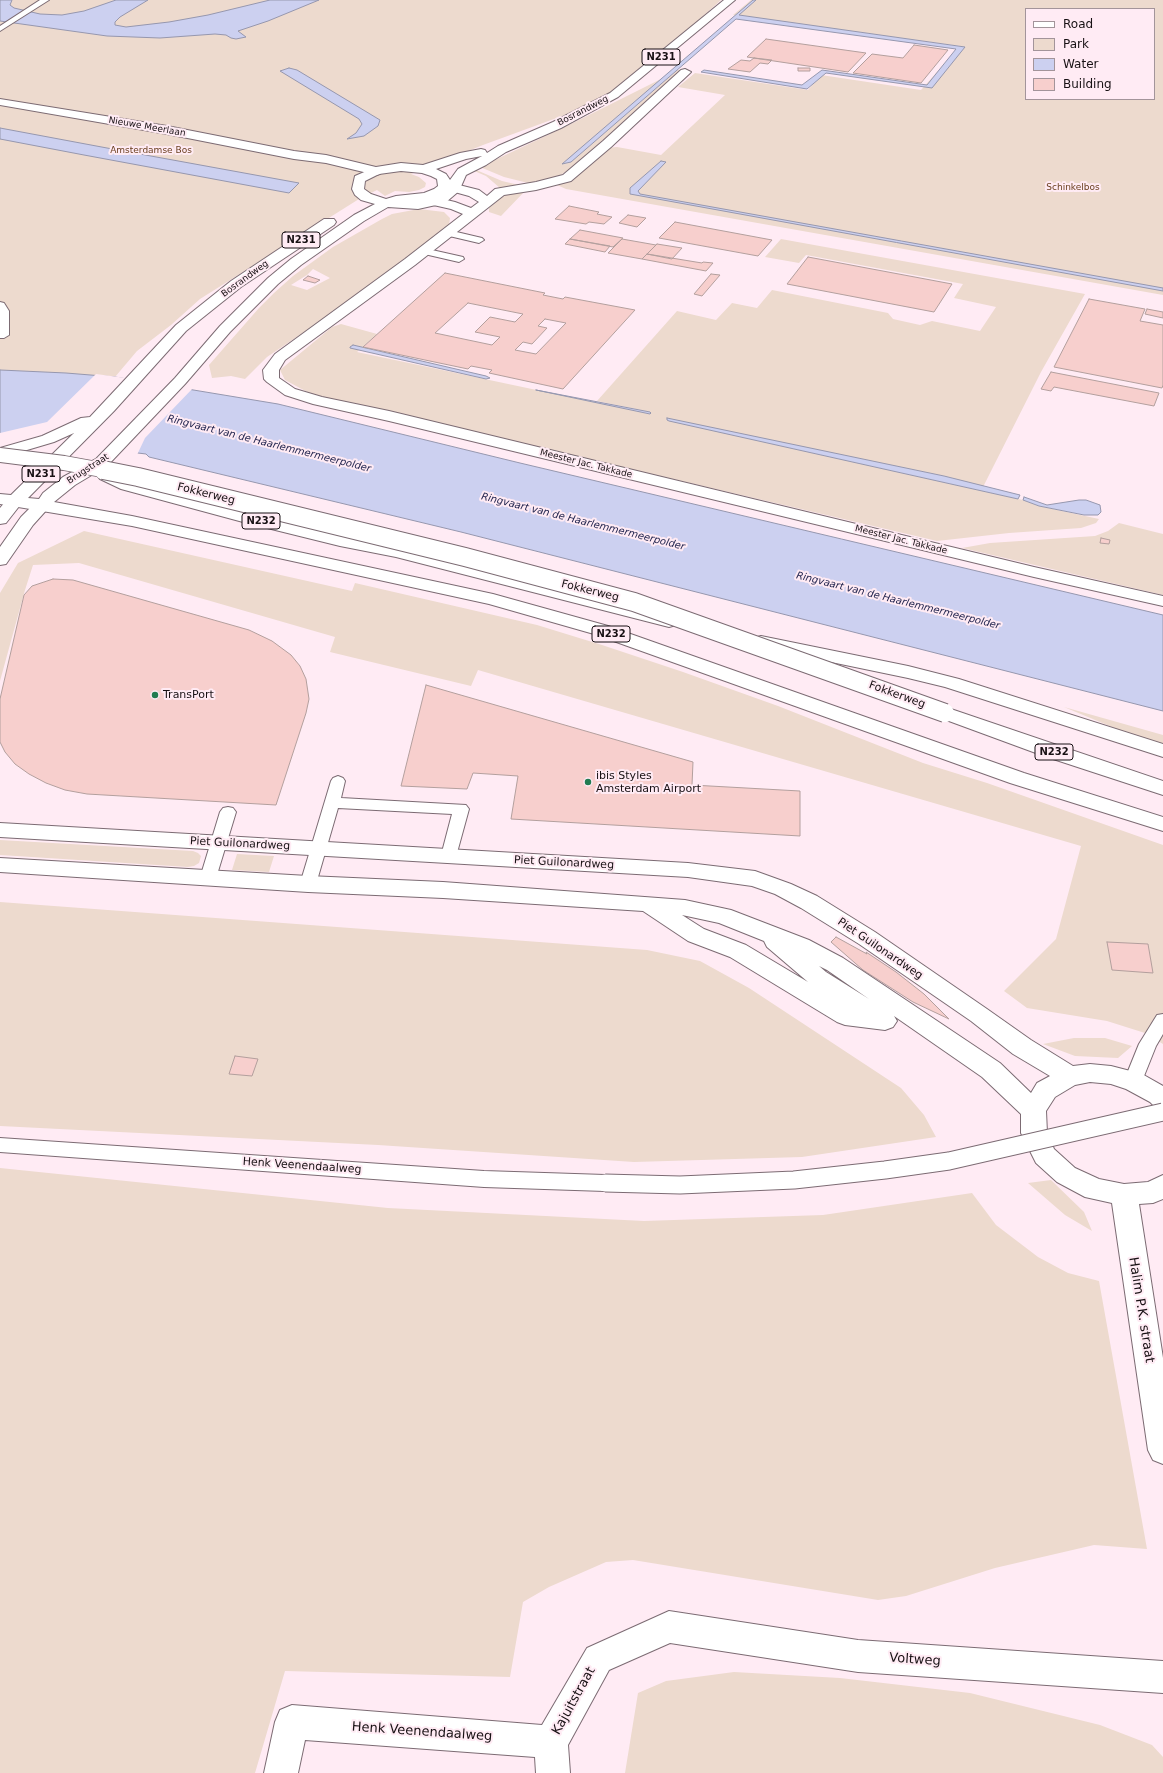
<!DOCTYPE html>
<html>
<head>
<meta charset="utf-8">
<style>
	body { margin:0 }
	#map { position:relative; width:1163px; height:1773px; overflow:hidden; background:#ffebf4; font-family:"DejaVu Sans",sans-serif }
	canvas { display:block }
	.legend { position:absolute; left:1025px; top:8px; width:130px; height:92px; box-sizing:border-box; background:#ffebf4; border:1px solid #a3949a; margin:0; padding:5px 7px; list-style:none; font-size:12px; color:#181114 }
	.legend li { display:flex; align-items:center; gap:8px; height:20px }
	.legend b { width:20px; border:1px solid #a3949a }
</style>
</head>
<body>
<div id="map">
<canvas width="1163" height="1773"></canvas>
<ul class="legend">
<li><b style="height:5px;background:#fff"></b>Road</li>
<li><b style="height:11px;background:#eddace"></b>Park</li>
<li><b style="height:11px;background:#ccd0f0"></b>Water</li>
<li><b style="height:11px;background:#f7cfcd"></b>Building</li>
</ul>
</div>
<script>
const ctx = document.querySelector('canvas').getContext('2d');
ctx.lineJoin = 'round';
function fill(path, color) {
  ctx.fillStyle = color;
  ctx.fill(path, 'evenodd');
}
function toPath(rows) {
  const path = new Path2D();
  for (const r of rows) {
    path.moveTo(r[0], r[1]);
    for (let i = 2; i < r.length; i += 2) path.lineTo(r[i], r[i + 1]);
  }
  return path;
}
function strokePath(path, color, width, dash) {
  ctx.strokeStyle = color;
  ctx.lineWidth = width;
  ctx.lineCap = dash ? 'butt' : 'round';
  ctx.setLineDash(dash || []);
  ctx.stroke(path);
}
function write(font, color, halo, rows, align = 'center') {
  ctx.font = font + ' "DejaVu Sans",sans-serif';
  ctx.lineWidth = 4;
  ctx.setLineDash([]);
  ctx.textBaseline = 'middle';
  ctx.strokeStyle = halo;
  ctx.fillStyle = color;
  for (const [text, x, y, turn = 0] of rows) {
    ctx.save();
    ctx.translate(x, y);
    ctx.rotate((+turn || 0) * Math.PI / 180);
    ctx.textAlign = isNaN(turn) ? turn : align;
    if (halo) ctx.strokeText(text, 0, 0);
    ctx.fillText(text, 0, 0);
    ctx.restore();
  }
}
fill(toPath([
	[0,0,721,0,642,71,603,101,483,145,411,174,419,177,426,183,425,187,419,190,409,192,395,191,385,196,377,190,359,199,200,299,171,325,137,351,115,377,0,416],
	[751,0,1163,0,1163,295,566,189,557,185,571,181,607,148,617,147,661,155,725,95,678,87,695,73,808,90,821,75,921,90,960,46,733,15],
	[1026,9,1154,9,1154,99,1026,99],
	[677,70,683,70,596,148,567,171,557,177,528,183,504,177,480,167,571,124,663,78,565,165,587,148],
	[474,169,502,181,519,185,500,188,486,176,472,170],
	[525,191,501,216,489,212,489,208,504,195],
	[419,209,444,212,450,218,449,225,377,283,267,357,245,379,231,376,212,378,209,365,259,308,274,293,293,276,333,247,382,219,392,214],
	[313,269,330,278,307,290,291,285,307,275],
	[781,239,1085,294,1041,372,983,487,944,476,667,420,1023,500,1039,506,1099,519,1096,523,1081,528,1009,533,937,541,311,394,285,380,280,370,332,327,341,324,377,334,357,352,650,414,650,412,597,401,677,311,716,320,732,303,757,308,772,290,888,313,893,319,920,325,932,321,980,331,996,307,954,298,963,284,806,255,799,263,765,257],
	[1119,523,1163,534,1163,595,962,548,990,543,1095,536,1108,531],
	[84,531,352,591,355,583,537,625,602,645,683,672,778,706,923,763,987,783,1163,845,1163,1044,1145,1033,1107,1021,1027,1008,1004,991,1056,939,1081,846,478,670,471,686,330,652,335,637,79,563,33,565,25,590,0,681,0,593,18,563],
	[1064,707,1163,735,1163,747,1148,742],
	[0,840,193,851,198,853,201,856,199,863,194,866,188,867,0,855],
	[237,854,274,856,269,872,232,870],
	[0,902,647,950,700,961,749,988,901,1088,924,1115,936,1137,802,1157,634,1162,378,1145,0,1126],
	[1074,1038,1105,1038,1132,1046,1118,1058,1075,1056,1043,1044],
	[0,1168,388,1208,644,1221,823,1215,972,1193,996,1225,1038,1257,1068,1273,1099,1281,1147,1549,1094,1545,995,1568,906,1596,878,1600,633,1560,606,1562,549,1587,523,1602,510,1677,285,1671,255,1773,0,1773],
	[1051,1180,1084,1212,1092,1231,1065,1215,1028,1183],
	[734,1672,840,1678,970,1693,1100,1725,1152,1745,1163,1757,1163,1773,625,1773,638,1693,666,1681]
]), '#eddace');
const water = toPath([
	[0,0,12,0,10,5,14,8,40,14,62,15,84,11,116,0,148,0,120,17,115,22,115,25,126,27,169,22,208,15,270,0,319,0,268,21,238,31,246,37,236,39,231,38,226,35,215,34,160,38,107,36,0,21,0,0],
	[753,0,756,0,739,15,965,47,932,88,826,73,807,89,701,72,704,70,802,85,822,70,927,85,956,49,736,19,571,162,562,164,753,0],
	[289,68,297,70,380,120,378,126,364,136,347,139,356,133,362,124,359,119,280,71,289,68],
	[0,128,107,148,299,183,289,193,84,155,0,139,0,128],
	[661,161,666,162,638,191,640,194,1163,288,1163,291,630,194,630,188,661,161],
	[353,345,486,376,490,378,486,379,350,348,350,347,353,345],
	[0,370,66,373,115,377,278,404,520,463,1163,615,1163,711,461,532,149,457,146,454,0,436,0,370],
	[536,390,650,412,651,413,650,414,536,390],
	[667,418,944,476,1020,495,1018,499,669,421,667,420,667,418],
	[1024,497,1047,505,1079,500,1086,500,1100,505,1101,512,1098,515,1084,515,1039,506,1023,500,1024,497]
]);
fill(water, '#ccd0f0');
strokePath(water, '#9697ae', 1);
fill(toPath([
	[96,374,194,387,145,438,137,455,0,438,0,433,47,422]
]), '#ffebf4');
const building = toPath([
	[766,39,866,53,848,72,747,57,766,39],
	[914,45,948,50,921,83,853,73,872,54,903,58,914,45],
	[754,58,772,60,768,64,760,63,750,72,728,69,741,60,750,61,754,58],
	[798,68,810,68,810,71,798,71,798,68],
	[569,206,599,212,597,214,612,217,604,224,589,222,586,224,555,219,569,206],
	[628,215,646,218,637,227,619,223,628,215],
	[675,222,772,240,758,256,659,238,675,222],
	[580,230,623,238,613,247,570,239,580,230],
	[570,239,610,246,605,252,565,244,570,239],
	[622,239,656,245,642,259,608,253,622,239],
	[657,244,682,248,672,259,647,254,657,244],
	[647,254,702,263,703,262,713,263,706,271,642,259,647,254],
	[808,257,952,284,934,312,787,284,808,257],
	[445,273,545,293,543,295,563,299,565,297,635,310,563,389,489,373,492,370,471,366,468,369,363,347,445,273],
	[468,303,523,314,515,322,490,317,475,332,500,337,492,345,435,333,468,303],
	[545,319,566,323,536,354,515,350,523,342,532,344,547,328,538,326,545,319],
	[711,274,720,275,702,296,694,294,711,274],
	[308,276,320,280,315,283,303,280,308,276],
	[1089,299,1145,309,1140,321,1163,325,1163,385,1162,388,1054,367,1089,299],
	[1147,309,1163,312,1163,318,1145,314,1147,309],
	[1051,372,1159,393,1154,406,1054,387,1051,391,1041,389,1051,372],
	[1101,538,1110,540,1109,544,1100,543,1101,538],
	[53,579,73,580,249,630,272,641,291,655,300,666,306,679,309,699,306,713,276,805,87,794,65,790,46,783,29,774,15,764,5,752,0,742,0,699,24,595,32,586,53,579],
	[426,685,693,762,692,785,800,791,800,836,511,819,518,776,473,773,467,789,401,786,426,685],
	[836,937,867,954,866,952,896,972,924,994,949,1019,913,1002,863,970,831,942,836,937],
	[1107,942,1148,944,1153,973,1112,970,1107,942],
	[235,1056,258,1059,252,1076,229,1074,235,1056]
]);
fill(building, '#f7cfcd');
strokePath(building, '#b39f9d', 1);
const service = toPath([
	[40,0,49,0,0,31,0,26,40,0],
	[448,230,482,238,484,240,479,243,445,235,443,233,448,230],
	[423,248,463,257,464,259,459,262,420,253,418,251,423,248],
	[0,302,4,303,9,311,9,335,4,338,0,338,0,302],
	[338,776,343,778,345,781,341,798,466,805,469,809,455,860,449,861,443,860,441,856,452,814,338,808,316,884,314,888,308,890,302,888,300,884,331,781,333,778,338,776],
	[228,807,233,808,236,812,216,878,214,882,208,884,202,882,200,878,220,812,223,808,228,807],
	[1163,1014,1163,1034,1156,1046,1142,1081,1139,1086,1133,1088,1127,1086,1124,1081,1139,1044,1157,1015,1163,1014],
	[0,1138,484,1171,605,1175,612,1178,614,1183,612,1188,605,1191,484,1187,0,1152,0,1138]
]);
const minor = toPath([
	[685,69,691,72,689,74,611,147,571,181,536,190,504,195,415,265,285,360,279,370,279,378,295,389,322,397,389,411,1034,567,1163,596,1163,606,1034,577,389,421,313,404,285,395,267,382,264,379,263,370,275,354,405,259,463,214,451,209,429,204,428,201,429,198,434,197,455,202,471,208,479,202,469,196,451,191,449,188,451,185,455,184,479,190,487,196,495,189,536,182,563,175,603,141,681,70,685,69],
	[0,823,688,863,755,871,791,884,817,896,875,932,987,1009,1031,1040,1073,1066,1090,1064,1111,1066,1142,1074,1163,1086,1163,1109,1154,1106,1150,1102,1126,1089,1111,1084,1090,1082,1075,1085,1055,1097,1046,1111,1047,1133,1054,1149,1075,1168,1099,1179,1124,1184,1148,1182,1163,1175,1163,1199,1153,1203,1139,1204,1163,1358,1163,1464,1153,1460,1148,1450,1112,1203,1085,1197,1057,1182,1036,1163,1021,1133,1021,1114,982,1077,894,1016,897,1021,893,1027,885,1030,845,1025,837,1022,730,957,688,941,643,911,443,898,308,892,0,872,0,858,308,876,443,882,685,900,731,910,809,940,843,958,1000,1063,1031,1093,1037,1083,1050,1076,1013,1054,971,1021,859,944,801,908,775,894,752,886,688,877,0,837,0,823],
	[682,915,719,923,764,941,767,947,808,982,746,945,704,929,682,915],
	[819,966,827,970,869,999,826,972,819,966],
	[669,1611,858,1640,1163,1661,1163,1693,858,1672,670,1643,609,1670,568,1745,570,1773,536,1773,535,1757,305,1740,298,1773,264,1773,275,1722,280,1710,292,1705,542,1725,587,1648,669,1611]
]);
const tertiary = toPath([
	[0,99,167,126,294,151,326,155,380,168,382,171,380,174,376,175,326,163,294,159,167,134,0,105,0,99],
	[16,495,22,496,24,500,6,523,0,524,0,508,10,496,16,495],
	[43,500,49,501,51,505,33,525,6,564,0,565,0,547,21,517,37,501,43,500]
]);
const primary = toPath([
	[724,0,735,0,618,97,561,128,506,152,486,165,466,175,459,191,445,203,418,209,388,207,364,221,301,265,278,284,230,332,185,384,109,464,112,471,133,481,340,536,397,547,676,617,678,621,676,625,669,627,396,557,340,546,243,522,121,489,100,479,95,473,75,485,54,502,132,516,493,594,608,626,1024,773,1163,817,1163,831,1010,783,594,634,489,604,132,526,0,504,0,494,11,495,74,433,54,442,0,458,0,448,42,436,81,418,90,417,176,325,231,281,324,219,334,219,336,222,334,225,241,287,186,331,114,411,28,498,39,499,43,493,63,477,96,459,175,378,220,326,268,278,291,259,354,215,375,204,361,200,355,195,352,189,355,176,376,167,401,163,423,165,460,153,481,149,485,150,487,153,498,146,553,122,610,93,724,0],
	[482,156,458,169,450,180,446,174,436,169,466,159,482,156],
	[401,171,422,173,431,176,437,179,438,186,434,189,424,193,396,196,386,199,371,194,364,189,365,181,379,174,401,171],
	[761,636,908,666,959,679,1163,744,1163,757,945,687,908,678,754,646,752,642,754,638,761,636],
	[945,707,1163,781,1163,795,1044,756,938,717,935,713,938,709,945,707]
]);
strokePath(service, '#7c6b73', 2);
strokePath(minor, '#7c6b73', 2);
strokePath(tertiary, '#7c6b73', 2);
strokePath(primary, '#7c6b73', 2);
fill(service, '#fff');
fill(minor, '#fff');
fill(tertiary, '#fff');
fill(primary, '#fff');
const serviceBridge = toPath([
	[605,1183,680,1185,794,1180,885,1170,949,1161,1163,1112]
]);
const primaryBridgeFar1 = toPath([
	[0,455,64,463,108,471]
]);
const primaryBridge = toPath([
	[103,470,138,477,465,557,634,602,945,713]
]);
strokePath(serviceBridge, '#7c6b73', 19, []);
strokePath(primaryBridgeFar1, '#7c6b73', 16, []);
strokePath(primaryBridge, '#7c6b73', 20, []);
strokePath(serviceBridge, '#fff', 17);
strokePath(primaryBridgeFar1, '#fff', 14);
strokePath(primaryBridge, '#fff', 18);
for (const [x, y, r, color] of [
	[155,695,4,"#227c51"],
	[588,782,4,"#227c51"]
]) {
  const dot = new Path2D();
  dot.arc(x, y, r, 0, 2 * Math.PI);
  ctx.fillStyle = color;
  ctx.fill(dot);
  strokePath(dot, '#ffebf4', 1.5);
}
write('9px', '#181114', '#ffebf4', [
	["Bosrandweg",583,111,-27],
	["Nieuwe Meerlaan",147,127,10],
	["Bosrandweg",245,279,-36],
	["Meester Jac. Takkade",586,464,14],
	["Brugstraat",88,469,-33],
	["Meester Jac. Takkade",901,540,14]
]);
write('9px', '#6b4020', '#ffebf4', [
	["Amsterdamse Bos",151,151],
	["Schinkelbos",1073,188]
]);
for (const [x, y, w] of [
	[661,57,38],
	[301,240,38],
	[41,474,38],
	[261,521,38],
	[611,634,38],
	[1054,752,38]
]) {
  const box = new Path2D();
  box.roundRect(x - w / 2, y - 8, w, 16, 3);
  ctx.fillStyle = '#ffebf4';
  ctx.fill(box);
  strokePath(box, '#181114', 1);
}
write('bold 10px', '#181114', null, [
	["N231",661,57],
	["N231",301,240],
	["N231",41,474],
	["N232",261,521],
	["N232",611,634],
	["N232",1054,752]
]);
write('italic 10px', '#252750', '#ffebf4', [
	["Ringvaart van de Haarlemmermeerpolder",269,444,14],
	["Ringvaart van de Haarlemmermeerpolder",583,522,14],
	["Ringvaart van de Haarlemmermeerpolder",898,601,14]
]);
write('11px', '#181114', '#ffebf4', [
	["Fokkerweg",206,494,14],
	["Fokkerweg",590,591,14],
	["Fokkerweg",897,695,20],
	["Piet Guilonardweg",240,844,3],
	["Piet Guilonardweg",564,863,3],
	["Piet Guilonardweg",880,949,34],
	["Henk Veenendaalweg",302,1166,4]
]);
write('11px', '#181114', '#ffebf4', [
	["TransPort",163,695],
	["ibis Styles",596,776],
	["Amsterdam Airport",596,789]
], 'left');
write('13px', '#181114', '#ffebf4', [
	["Halim P.K. straat",1141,1310,81],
	["Voltweg",915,1660,4],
	["Kajuitstraat",574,1701,-61],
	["Henk Veenendaalweg",422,1732,4]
]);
</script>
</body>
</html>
